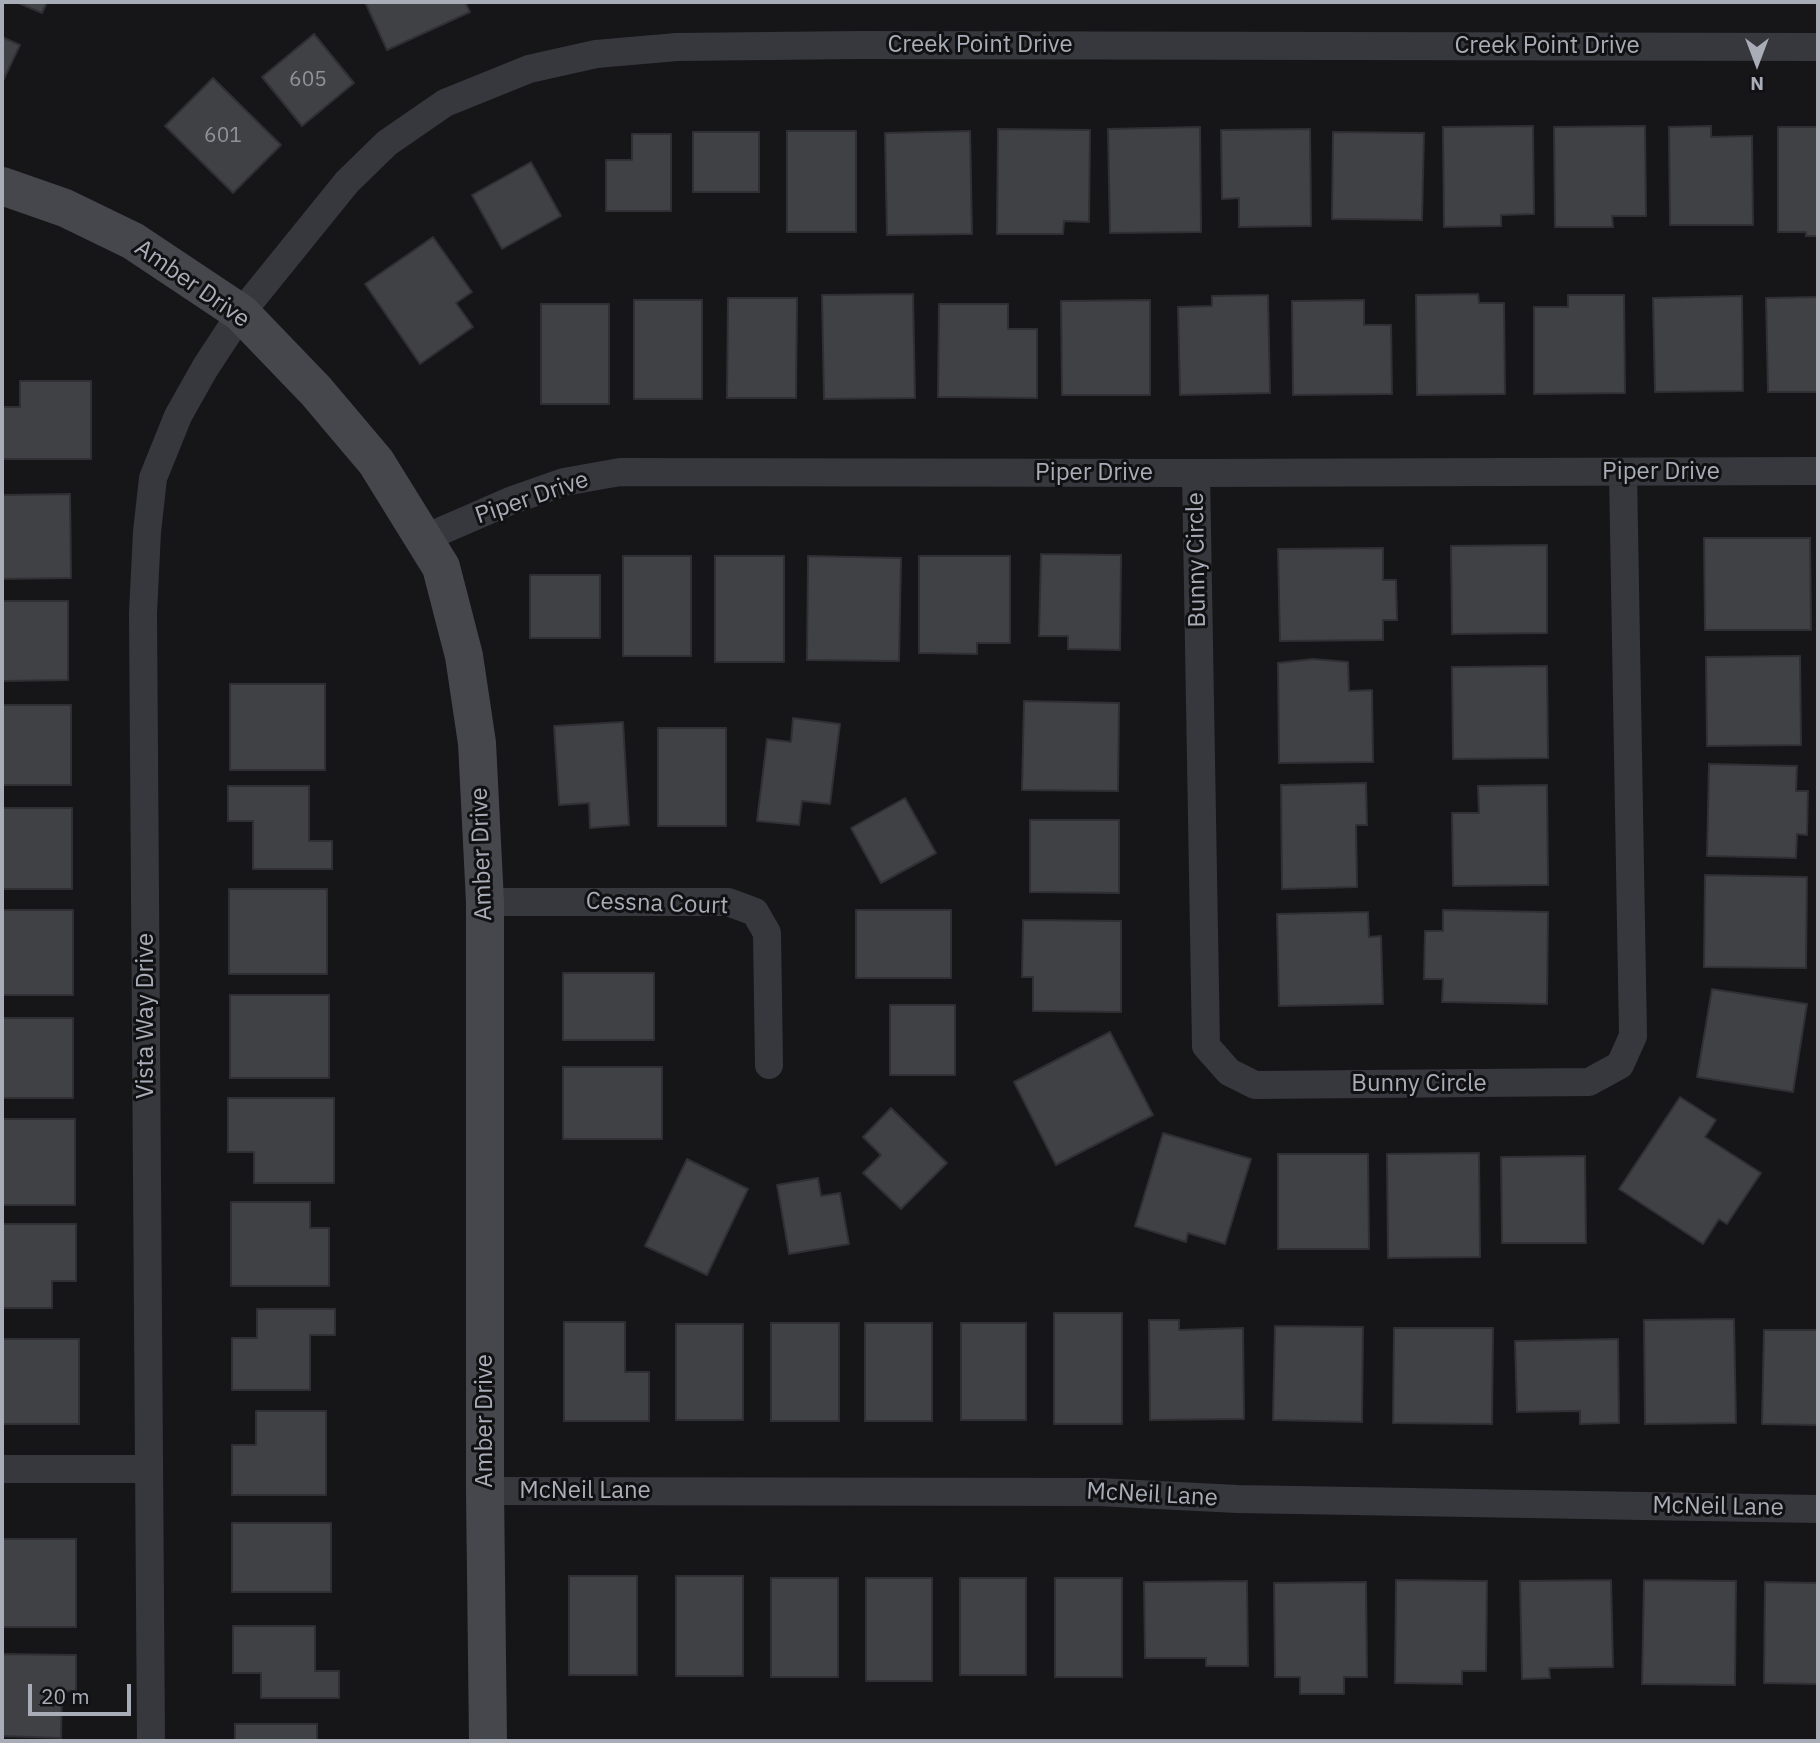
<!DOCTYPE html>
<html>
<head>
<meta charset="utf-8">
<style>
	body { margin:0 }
	#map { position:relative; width:1820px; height:1743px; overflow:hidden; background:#161618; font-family:"IBM Plex Sans",sans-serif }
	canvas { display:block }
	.frame { position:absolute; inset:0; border:4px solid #a8adb8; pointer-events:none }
	.north { position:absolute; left:1722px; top:28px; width:70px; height:70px; -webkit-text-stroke:5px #111113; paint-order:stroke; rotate:180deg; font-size:19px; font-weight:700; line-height:28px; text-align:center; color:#a8adb8 }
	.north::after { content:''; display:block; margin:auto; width:24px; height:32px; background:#a8adb8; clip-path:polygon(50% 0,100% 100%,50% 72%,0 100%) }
	.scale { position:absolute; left:28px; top:1684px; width:103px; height:32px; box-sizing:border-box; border:4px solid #a8adb8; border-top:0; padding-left:9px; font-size:21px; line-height:24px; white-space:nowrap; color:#a8adb8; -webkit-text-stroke:5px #111113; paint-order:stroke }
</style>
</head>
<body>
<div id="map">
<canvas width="1820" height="1743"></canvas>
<div class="frame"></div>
<div class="north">N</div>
<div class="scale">20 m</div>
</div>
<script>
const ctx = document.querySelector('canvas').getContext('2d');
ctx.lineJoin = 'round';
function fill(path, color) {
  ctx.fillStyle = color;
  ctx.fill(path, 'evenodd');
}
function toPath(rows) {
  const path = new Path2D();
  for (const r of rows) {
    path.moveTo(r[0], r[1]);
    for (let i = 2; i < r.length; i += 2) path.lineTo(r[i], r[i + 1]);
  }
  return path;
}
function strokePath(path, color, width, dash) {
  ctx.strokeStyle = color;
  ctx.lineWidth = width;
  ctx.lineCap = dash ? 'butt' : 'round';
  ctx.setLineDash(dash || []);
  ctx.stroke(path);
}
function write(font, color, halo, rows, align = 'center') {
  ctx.font = font + ' "IBM Plex Sans",sans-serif';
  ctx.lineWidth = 6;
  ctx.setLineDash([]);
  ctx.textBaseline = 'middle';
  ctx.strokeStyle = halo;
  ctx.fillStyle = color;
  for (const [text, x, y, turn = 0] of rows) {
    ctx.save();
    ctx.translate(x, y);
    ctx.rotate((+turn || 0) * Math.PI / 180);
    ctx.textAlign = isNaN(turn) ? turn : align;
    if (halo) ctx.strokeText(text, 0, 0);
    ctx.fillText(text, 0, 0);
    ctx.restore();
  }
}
const building = toPath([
	[16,2,47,2,42,13,16,2],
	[365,2,465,2,470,12,387,50,365,2],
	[314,34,354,83,302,126,262,77,314,34],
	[2,37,20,45,2,83,2,37],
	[213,78,281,145,233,193,165,126,213,78],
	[1533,126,1534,214,1501,215,1501,226,1444,227,1443,127,1533,126],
	[1645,126,1646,216,1612,216,1613,227,1555,227,1554,127,1645,126],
	[1711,126,1711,137,1752,136,1753,225,1670,225,1669,127,1711,126],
	[1200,127,1201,232,1110,233,1108,129,1200,127],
	[1778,127,1818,127,1818,236,1806,236,1806,232,1778,232,1778,127],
	[998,129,1090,130,1089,222,1064,221,1063,234,997,234,998,129],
	[1310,129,1311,226,1239,227,1239,198,1222,199,1221,130,1310,129],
	[787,131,856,131,856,232,787,232,787,131],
	[970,131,972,234,887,235,885,133,970,131],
	[693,132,759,132,759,192,693,192,693,132],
	[1333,132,1424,133,1422,220,1332,219,1333,132],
	[632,134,671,134,671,211,606,211,606,160,632,160,632,134],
	[531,162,561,216,502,249,472,195,531,162],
	[433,237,472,292,456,303,473,327,420,364,365,284,433,237],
	[913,294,915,398,824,399,822,295,913,294],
	[1478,294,1479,303,1504,303,1505,394,1417,395,1416,295,1478,294],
	[1268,295,1270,393,1180,395,1178,307,1212,306,1212,296,1268,295],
	[1568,295,1624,295,1625,393,1534,394,1534,307,1568,307,1568,295],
	[1742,296,1743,391,1655,392,1653,298,1742,296],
	[1818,297,1818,392,1768,392,1766,298,1818,297],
	[728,298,797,298,796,398,727,398,728,298],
	[634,300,702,300,702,399,634,399,634,300],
	[1150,300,1150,395,1062,395,1061,301,1150,300],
	[1364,300,1364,325,1391,325,1392,394,1293,395,1292,301,1364,300],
	[541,304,609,304,609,404,541,404,541,304],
	[939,304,1008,304,1008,329,1037,329,1037,398,938,397,939,304],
	[20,381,91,381,91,459,2,459,2,407,20,407,20,381],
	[70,494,71,578,2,579,2,495,70,494],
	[1704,538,1810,538,1811,630,1705,630,1704,538],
	[1547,545,1547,633,1452,634,1451,546,1547,545],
	[1383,548,1383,580,1396,580,1397,620,1383,620,1383,640,1280,641,1278,549,1383,548],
	[1041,554,1121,555,1120,650,1068,649,1068,636,1039,636,1041,554],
	[623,556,691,556,691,656,623,656,623,556],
	[715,556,784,556,784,662,715,662,715,556],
	[808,556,901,558,899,661,807,660,808,556],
	[919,556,1010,556,1010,643,977,643,977,654,919,653,919,556],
	[530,575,600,575,600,638,530,638,530,575],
	[2,601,68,601,68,680,2,681,2,601],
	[1800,656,1801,745,1707,746,1706,657,1800,656],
	[1313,659,1348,662,1349,691,1372,690,1373,762,1279,763,1278,663,1313,659],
	[1547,666,1548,758,1453,759,1452,667,1547,666],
	[230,684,325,684,325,770,230,770,230,684],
	[1024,701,1119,703,1118,791,1022,790,1024,701],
	[2,705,71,705,71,785,2,785,2,705],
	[793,718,840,724,830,804,802,801,799,825,757,821,767,739,791,742,793,718],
	[623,722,629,825,590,828,589,803,559,805,554,726,623,722],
	[658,728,726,728,726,826,658,826,658,728],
	[1709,764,1797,766,1796,791,1808,791,1807,835,1797,834,1796,858,1707,856,1709,764],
	[1366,783,1367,825,1356,825,1357,887,1282,889,1281,785,1366,783],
	[1547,785,1548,885,1453,886,1452,813,1479,813,1478,786,1547,785],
	[228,786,309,786,309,841,332,841,332,869,253,869,253,821,228,821,228,786],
	[905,798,936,853,881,883,851,828,905,798],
	[2,808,72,808,72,889,2,889,2,808],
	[1030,820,1119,820,1119,893,1030,892,1030,820],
	[1705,875,1807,877,1806,968,1704,967,1705,875],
	[229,889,327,889,327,974,229,974,229,889],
	[2,910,73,910,73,995,2,995,2,910],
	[856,910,951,910,951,978,856,978,856,910],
	[1443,910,1548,912,1547,1004,1442,1002,1443,979,1424,979,1425,931,1443,931,1443,910],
	[1368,912,1369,937,1381,936,1383,1004,1279,1006,1277,914,1368,912],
	[1023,920,1121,921,1121,1012,1033,1011,1033,977,1022,977,1023,920],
	[563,973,654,973,654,1040,563,1040,563,973],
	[1712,989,1807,1004,1793,1092,1697,1077,1712,989],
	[230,995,329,995,329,1078,230,1078,230,995],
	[890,1005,955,1005,955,1075,890,1075,890,1005],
	[2,1018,73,1018,73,1098,2,1098,2,1018],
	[1110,1032,1153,1115,1056,1165,1014,1082,1110,1032],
	[563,1067,662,1067,662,1139,563,1139,563,1067],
	[1680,1097,1716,1120,1705,1137,1761,1173,1727,1224,1719,1219,1703,1244,1619,1189,1680,1097],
	[228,1098,334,1098,334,1183,254,1183,254,1152,228,1152,228,1098],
	[891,1108,947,1163,901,1209,863,1173,881,1155,863,1137,891,1108],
	[2,1119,75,1119,75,1205,2,1205,2,1119],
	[1163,1133,1251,1159,1225,1244,1188,1233,1186,1242,1135,1226,1163,1133],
	[1479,1153,1480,1257,1388,1258,1387,1154,1479,1153],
	[1278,1154,1368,1154,1369,1249,1278,1249,1278,1154],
	[1585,1156,1586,1243,1502,1243,1501,1157,1585,1156],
	[687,1159,748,1189,707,1275,645,1246,687,1159],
	[818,1178,821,1196,840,1193,849,1244,789,1254,777,1185,818,1178],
	[231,1202,310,1202,310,1228,329,1228,329,1286,231,1286,231,1202],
	[2,1224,76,1224,76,1281,52,1281,52,1308,2,1308,2,1224],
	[257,1309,335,1309,335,1335,310,1335,310,1390,232,1390,232,1338,257,1338,257,1309],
	[1054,1313,1122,1313,1122,1424,1054,1424,1054,1313],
	[1734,1319,1736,1423,1645,1424,1644,1320,1734,1319],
	[1149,1320,1179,1320,1179,1330,1243,1328,1244,1419,1150,1420,1149,1320],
	[564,1322,625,1322,625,1372,649,1372,649,1421,564,1421,564,1322],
	[771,1323,839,1323,839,1421,771,1421,771,1323],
	[865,1323,932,1323,932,1421,865,1421,865,1323],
	[961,1323,1026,1323,1026,1420,961,1420,961,1323],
	[676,1324,743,1324,743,1420,676,1420,676,1324],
	[1275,1326,1363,1327,1362,1422,1273,1420,1275,1326],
	[1394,1328,1493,1328,1492,1424,1393,1423,1394,1328],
	[1764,1330,1818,1330,1818,1425,1762,1424,1764,1330],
	[2,1339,79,1339,79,1424,2,1424,2,1339],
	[1618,1339,1619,1423,1580,1424,1580,1411,1517,1412,1515,1341,1618,1339],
	[256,1411,326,1411,326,1495,232,1495,232,1445,256,1445,256,1411],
	[232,1523,331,1523,331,1592,232,1592,232,1523],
	[2,1539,76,1539,76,1627,2,1627,2,1539],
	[569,1576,637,1576,637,1675,569,1675,569,1576],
	[676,1576,743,1576,743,1676,676,1676,676,1576],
	[771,1578,838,1578,838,1677,771,1677,771,1578],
	[866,1578,932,1578,932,1681,866,1681,866,1578],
	[960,1578,1026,1578,1026,1675,960,1675,960,1578],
	[1055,1578,1122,1578,1122,1677,1055,1677,1055,1578],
	[1396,1580,1487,1581,1486,1671,1462,1671,1462,1684,1395,1683,1396,1580],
	[1611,1580,1613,1667,1549,1668,1550,1678,1522,1679,1520,1581,1611,1580],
	[1644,1580,1736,1581,1735,1685,1642,1684,1644,1580],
	[1247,1581,1248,1666,1206,1666,1206,1658,1145,1658,1144,1582,1247,1581],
	[1366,1582,1367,1677,1344,1677,1344,1694,1300,1694,1300,1677,1275,1677,1274,1583,1366,1582],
	[1765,1582,1818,1583,1818,1684,1764,1683,1765,1582],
	[233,1626,315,1626,315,1671,339,1671,339,1698,261,1698,261,1673,233,1673,233,1626],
	[2,1654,76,1655,76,1691,62,1691,61,1738,2,1736,2,1654],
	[235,1724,317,1724,317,1741,235,1741,235,1724]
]);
fill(building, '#404145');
strokePath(building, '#303034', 2);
strokePath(toPath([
	[1196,473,1206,1046,1229,1072,1255,1085,1589,1082,1620,1065,1633,1036,1623,473],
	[425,538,510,501,564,482,620,472,1196,473,1818,471],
	[485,902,728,902,755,912,767,933,769,1065],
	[2,1469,149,1469],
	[485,1491,1099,1492,1237,1499,1818,1509],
	[151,1741,143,613,147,532,153,478,178,416,205,368,241,313,347,182,387,143,445,103,529,69,596,54,677,47,860,45,1818,47]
]), '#37383d', 28);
strokePath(toPath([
	[2,186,65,208,133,241,241,313,316,391,376,462,441,567,464,656,477,743,485,902,485,1491,488,1741]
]), '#45474d', 38);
write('21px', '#8e929b', null, [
	["605",308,80],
	["601",223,136]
]);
write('24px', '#a8adb8', '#111113', [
	["Creek Point Drive",980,45],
	["Creek Point Drive",1547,46],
	["Amber Drive",192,284,35],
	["Piper Drive",1661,472],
	["Piper Drive",1094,473],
	["Piper Drive",532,498,-19],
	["Bunny Circle",1197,560,-91],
	["Amber Drive",482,854,-92],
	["Cessna Court",657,904,2],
	["Vista Way Drive",146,1016,-90],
	["Bunny Circle",1419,1084],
	["Amber Drive",485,1421,-90],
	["McNeil Lane",585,1491],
	["McNeil Lane",1152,1495,3],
	["McNeil Lane",1718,1507,1]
]);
</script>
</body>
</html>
